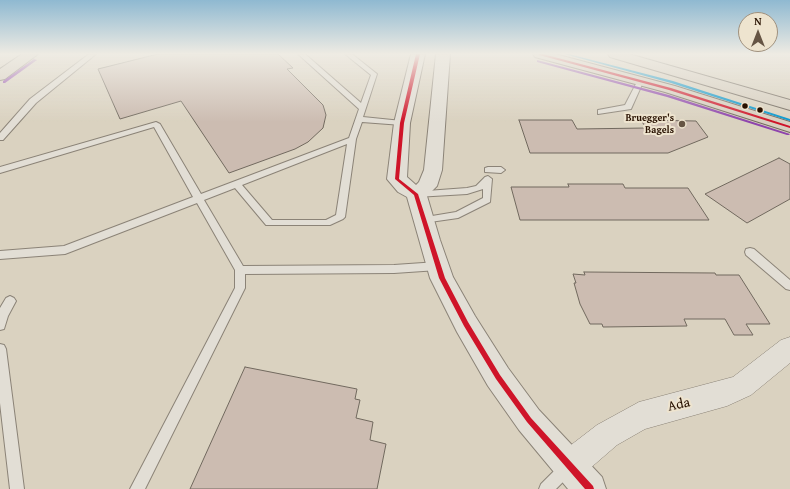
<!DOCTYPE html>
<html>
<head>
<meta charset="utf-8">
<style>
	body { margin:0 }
	#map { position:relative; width:790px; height:489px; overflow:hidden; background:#dad2c0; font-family:"Gentium Book Plus",serif }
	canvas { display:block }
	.north { position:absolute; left:738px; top:12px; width:40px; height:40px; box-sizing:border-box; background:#eee4cf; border:1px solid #9f907d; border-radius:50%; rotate:0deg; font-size:11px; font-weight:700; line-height:16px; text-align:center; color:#281101 }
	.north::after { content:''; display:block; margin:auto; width:14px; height:18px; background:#654; clip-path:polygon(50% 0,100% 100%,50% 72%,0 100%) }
</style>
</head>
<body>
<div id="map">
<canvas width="790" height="489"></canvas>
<div class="north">N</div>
</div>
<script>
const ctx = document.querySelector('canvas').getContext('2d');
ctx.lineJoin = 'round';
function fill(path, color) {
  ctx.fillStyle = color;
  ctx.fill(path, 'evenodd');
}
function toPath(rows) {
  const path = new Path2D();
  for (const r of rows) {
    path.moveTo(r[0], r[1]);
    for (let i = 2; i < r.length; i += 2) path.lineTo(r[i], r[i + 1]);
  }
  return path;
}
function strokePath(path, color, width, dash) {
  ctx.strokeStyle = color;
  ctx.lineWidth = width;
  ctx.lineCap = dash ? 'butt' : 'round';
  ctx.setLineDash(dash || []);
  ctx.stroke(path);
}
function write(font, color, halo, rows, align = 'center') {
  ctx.font = font + ' "Gentium Book Plus",serif';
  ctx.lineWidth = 4;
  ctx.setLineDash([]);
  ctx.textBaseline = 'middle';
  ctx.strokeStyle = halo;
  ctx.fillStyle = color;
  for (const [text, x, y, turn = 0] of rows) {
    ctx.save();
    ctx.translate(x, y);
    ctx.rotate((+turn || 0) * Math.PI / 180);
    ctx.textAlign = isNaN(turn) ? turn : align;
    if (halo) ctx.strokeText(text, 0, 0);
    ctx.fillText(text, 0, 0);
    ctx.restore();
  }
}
const building = toPath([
	[158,54,278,54,293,68,287,69,323,105,326,115,323,128,308,142,295,149,229,173,181,101,120,119,98,69,158,54],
	[519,120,572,120,577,129,646,128,641,120,696,121,708,137,668,153,530,153,519,120],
	[779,158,790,164,790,199,747,223,705,194,779,158],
	[568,184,623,184,625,188,688,188,709,220,520,220,511,187,569,187,568,184],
	[584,272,715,273,716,275,739,275,770,324,746,324,753,335,734,335,725,319,684,319,687,326,603,327,602,324,590,324,580,304,574,283,576,283,573,274,585,275,584,272],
	[245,367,357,389,355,399,360,400,356,418,373,422,370,440,386,444,377,489,190,489,245,367]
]);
fill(building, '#ccbcb1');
strokePath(building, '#71695e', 1);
const service = toPath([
	[89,54,96,54,36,103,3,140,0,140,0,133,30,99,89,54],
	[298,54,305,54,361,103,371,75,345,54,352,54,377,74,363,117,402,121,406,123,402,125,362,122,356,139,345,217,343,219,330,225,266,225,235,188,204,200,243,266,394,265,438,262,442,263,443,266,442,269,438,270,394,273,245,274,245,288,145,489,130,489,235,288,235,270,197,203,65,254,0,259,0,251,64,246,193,197,154,127,0,173,0,167,156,122,160,124,201,194,349,138,359,109,298,54],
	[347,144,336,215,326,220,272,220,242,185,347,144],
	[641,78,644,80,631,109,598,114,598,110,625,105,638,80,641,78],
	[488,167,501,167,505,170,501,173,485,172,485,168,488,167],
	[488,176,492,179,490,202,458,218,423,223,420,222,418,220,420,218,456,212,483,198,483,189,467,194,416,197,413,196,411,194,413,192,467,188,476,186,485,177,488,176],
	[750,248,754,249,790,280,790,290,786,289,746,255,745,252,746,249,750,248],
	[10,296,14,298,16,301,8,316,4,329,0,330,0,308,6,298,10,296],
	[0,344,4,345,6,349,24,489,10,489,0,403,0,344],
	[567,461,572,463,574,468,572,473,556,489,539,489,541,484,562,463,567,461]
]);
const minor = toPath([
	[790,337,790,363,751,395,727,406,645,429,617,445,580,477,569,481,558,477,554,466,558,455,597,425,639,402,733,377,781,340,790,337]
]);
const tertiary = toPath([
	[411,54,425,54,410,123,407,177,416,185,419,182,424,170,436,54,450,54,442,170,437,186,427,196,440,240,453,277,475,316,508,368,539,410,602,477,606,489,568,489,519,430,488,386,457,332,430,278,407,197,398,192,387,179,394,123,411,54]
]);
const primary = toPath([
	[533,54,555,54,675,86,790,122,790,132,665,92,535,57,533,54],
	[608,54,629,54,790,100,790,110,610,57,608,54]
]);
const motorway = toPath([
	[22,54,38,54,5,79,0,80,0,69,22,54]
]);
strokePath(service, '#8b8377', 2);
strokePath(minor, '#8b8377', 1);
strokePath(tertiary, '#8b8377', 2);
strokePath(primary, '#71695e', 2);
strokePath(motorway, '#71695e', 2);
fill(service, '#e2ded5');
fill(minor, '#e2ded5');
fill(tertiary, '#e2ded5');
fill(primary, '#d7cfc0');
fill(motorway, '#d7cfc0');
fill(toPath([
	[416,54,420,54,404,123,399,179,418,194,445,278,468,322,500,375,531,418,593,486,594,489,585,489,527,422,496,379,464,326,439,278,414,195,395,179,400,123,416,54],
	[539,54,543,54,671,88,790,126,790,128,669,90,539,55,539,54]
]), '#cf1429');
fill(toPath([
	[34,59,37,60,5,83,3,83,3,81,34,59],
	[537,60,669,95,790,134,789,135,787,135,667,97,537,62,537,60]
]), '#8e44ad');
fill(toPath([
	[564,54,569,54,673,81,790,119,790,121,671,83,564,54]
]), '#0697ce');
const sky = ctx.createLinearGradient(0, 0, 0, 122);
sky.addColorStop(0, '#8fb9d1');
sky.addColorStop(0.44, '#eeebe3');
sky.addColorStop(1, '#eeebe300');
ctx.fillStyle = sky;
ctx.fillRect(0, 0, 790, 122);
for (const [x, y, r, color] of [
	[745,106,3.5,"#281101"],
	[760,110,3.5,"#281101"],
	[682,124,4,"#654"]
]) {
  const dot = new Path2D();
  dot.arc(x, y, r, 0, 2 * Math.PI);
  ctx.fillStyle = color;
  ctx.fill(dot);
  strokePath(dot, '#eee4cf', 1.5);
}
write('bold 10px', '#281101', '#eee4cf', [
	["Bruegger's",674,118],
	["Bagels",674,130]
], 'right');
write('14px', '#281101', '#eee4cf', [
	["Ada",679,405,-12]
]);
</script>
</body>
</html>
